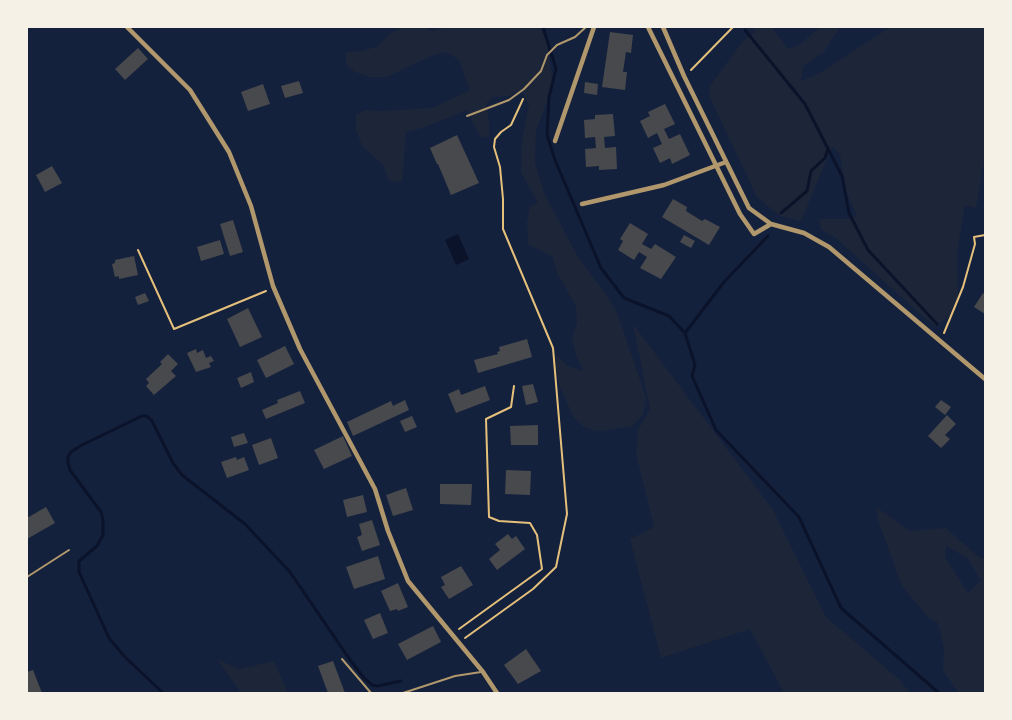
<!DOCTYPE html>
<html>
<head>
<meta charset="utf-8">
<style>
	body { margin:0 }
	#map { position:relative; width:1012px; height:720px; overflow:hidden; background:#14213d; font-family:"Alegreya Sans",sans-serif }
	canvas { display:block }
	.frame { position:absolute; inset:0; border:28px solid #f6f1e7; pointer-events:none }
</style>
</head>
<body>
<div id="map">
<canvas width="1012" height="720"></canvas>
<div class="frame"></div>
</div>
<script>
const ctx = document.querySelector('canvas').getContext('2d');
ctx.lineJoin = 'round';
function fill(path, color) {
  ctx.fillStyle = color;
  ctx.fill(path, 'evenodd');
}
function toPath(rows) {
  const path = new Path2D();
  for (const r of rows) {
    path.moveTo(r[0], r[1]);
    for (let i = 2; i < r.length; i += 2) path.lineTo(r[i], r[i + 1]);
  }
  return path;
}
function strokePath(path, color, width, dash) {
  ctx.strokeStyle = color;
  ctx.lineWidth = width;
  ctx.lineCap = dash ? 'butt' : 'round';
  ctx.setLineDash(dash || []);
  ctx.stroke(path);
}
fill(toPath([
	[402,27,426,27,430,31,447,27,540,27,547,42,553,86,536,131,535,163,545,195,578,257,608,297,617,313,646,397,643,415,632,426,600,431,585,428,573,417,560,386,555,371,556,355,568,366,583,371,577,357,572,338,577,323,576,306,557,273,552,256,528,244,527,222,530,206,538,203,521,172,522,140,529,105,521,90,509,96,493,97,486,104,489,120,489,136,481,138,467,110,422,128,406,132,402,182,389,181,383,165,362,146,356,130,356,115,365,110,382,111,432,108,470,90,459,60,446,52,431,56,387,77,370,77,355,72,346,64,346,52,362,51,378,46,389,34],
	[750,27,772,27,788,49,799,45,820,27,840,27,823,53,803,66,801,81,818,74,890,27,985,27,985,154,976,208,965,205,957,253,958,299,954,312,936,326,927,320,837,239,821,229,819,219,846,219,857,216,846,191,840,154,832,147,801,221,780,216,757,197,710,98,709,87,743,41,756,32],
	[633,324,773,510,826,617,900,680,910,693,784,693,750,629,661,658,630,539,654,527,636,454,638,430,650,409],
	[876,507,910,531,946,528,981,559,985,557,985,693,959,693,943,671,944,649,938,623,928,617,902,586,879,523],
	[946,546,967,558,981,580,968,593,945,557],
	[217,659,239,669,274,661,288,693,241,693]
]), '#1d2539');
fill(toPath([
	[458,234,469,259,456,265,445,240]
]), '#0b132b');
strokePath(toPath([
	[543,27,556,69,549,97,547,135,555,160,601,268,624,298,669,316,685,333,695,365,692,376,716,430,799,517,841,608,939,693],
	[745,30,805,104,842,176,849,213,868,250,937,324],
	[781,213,807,191,811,171,825,158,828,149],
	[685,333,724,282,768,236],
	[163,693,124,656,109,638,79,572,79,561,97,546,103,535,103,520,101,512,70,470,68,463,68,457,71,452,80,446,142,416,147,416,152,421,173,463,182,475,245,524,290,572,348,657,364,678,372,685,377,686,401,681]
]), '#0b132b', 3);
fill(toPath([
	[610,32,633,35,631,53,626,52,623,72,627,72,625,90,602,87],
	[138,48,148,59,125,80,115,69],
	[299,81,303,93,285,98,281,86],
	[585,82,598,84,597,95,584,93],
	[263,84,270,104,248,111,241,92],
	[665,104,675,124,664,129,669,139,680,134,690,155,672,164,670,158,660,163,653,148,662,144,657,133,648,138,640,121,650,116,648,112],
	[613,114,615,136,604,137,605,148,616,147,617,169,599,170,599,166,586,167,585,149,596,148,595,137,585,138,584,120,595,119,595,115],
	[457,135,479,183,451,195,438,164,437,164,430,148],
	[52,166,62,183,45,192,36,175],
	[673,199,687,207,686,211,702,221,705,219,720,227,709,245,662,217],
	[233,220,243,252,230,256,220,224],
	[630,223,648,234,642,244,651,249,655,244,676,257,661,279,640,268,647,257,639,252,634,260,618,250,623,241,620,239],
	[684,235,695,241,691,248,680,242],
	[220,240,224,254,201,261,197,247],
	[134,256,138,275,119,279,119,276,115,277,112,264,115,263,115,260],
	[145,293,149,301,138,305,135,297],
	[983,293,985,294,985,314,974,307],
	[248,308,262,337,240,347,227,319],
	[527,339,532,357,478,373,474,360,498,354,497,352,500,351,499,347],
	[285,346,294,364,266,378,257,360],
	[196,349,197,353,203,350,206,358,211,356,214,361,209,363,211,367,196,372,187,353],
	[168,354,178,364,171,371,176,376,154,395,146,386,149,383,146,379,162,364,160,362],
	[251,372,254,382,241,388,237,378],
	[533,384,538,402,526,405,522,386],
	[485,386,490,400,456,413,448,394,459,389,461,395],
	[300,391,305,403,266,419,262,410,278,403,277,400],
	[405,400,409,410,353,436,347,422,391,401,393,406],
	[941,400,951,407,945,415,935,407],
	[947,415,956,424,945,435,950,439,941,448,928,436],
	[412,416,417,427,405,432,400,421],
	[538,425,538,445,511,445,510,426],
	[244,433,248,443,234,447,231,437],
	[343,436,352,456,324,469,314,450],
	[271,438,278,458,259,465,252,445],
	[236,457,237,460,244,457,249,470,227,478,221,462],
	[506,470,531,471,530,495,505,494],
	[440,484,472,484,471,505,440,504],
	[406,488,413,510,393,516,386,495],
	[363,495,367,512,347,517,343,500],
	[46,507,55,523,27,539,27,518],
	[372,520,380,545,362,551,357,537,362,535,359,524],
	[508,534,512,539,516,536,525,549,497,570,489,559,500,550,495,544],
	[378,556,385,579,354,589,346,567],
	[461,566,473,585,449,599,441,587,445,585,441,577],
	[398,583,408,607,398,611,397,609,390,611,381,591],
	[380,613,388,633,373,639,364,620],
	[433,626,441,642,407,660,398,644],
	[526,649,541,671,518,684,504,665],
	[333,661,345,693,328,693,318,666],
	[33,670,42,693,27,693,27,672]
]), '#48494c');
strokePath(toPath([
	[691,70,733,27],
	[138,250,174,329,266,291],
	[944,333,963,287,975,244,974,237,985,235],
	[459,629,542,569,537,535,530,523,499,521,489,517,486,419,511,407,514,386],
	[465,638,533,589,556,567,567,514,553,348,503,229,503,199,500,167,494,147,495,139,501,132,511,125,523,99]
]), '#e5c07b', 2);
strokePath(toPath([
	[467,116,509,100,524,89,541,71,547,55,557,45,575,37,586,27],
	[27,577,69,550],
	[342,659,371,693],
	[403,693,455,676,481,672]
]), '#b1986c', 2);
strokePath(toPath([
	[127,27,190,90,229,152,251,206,273,286,300,349,375,489,388,531,408,581,483,672,497,693],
	[648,27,740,214,754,234,771,224],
	[663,27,684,76,749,208,771,224,804,233,829,247,985,379],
	[555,141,594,27],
	[582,204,664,185,726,162]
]), '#b1986c', 4.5);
</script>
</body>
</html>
